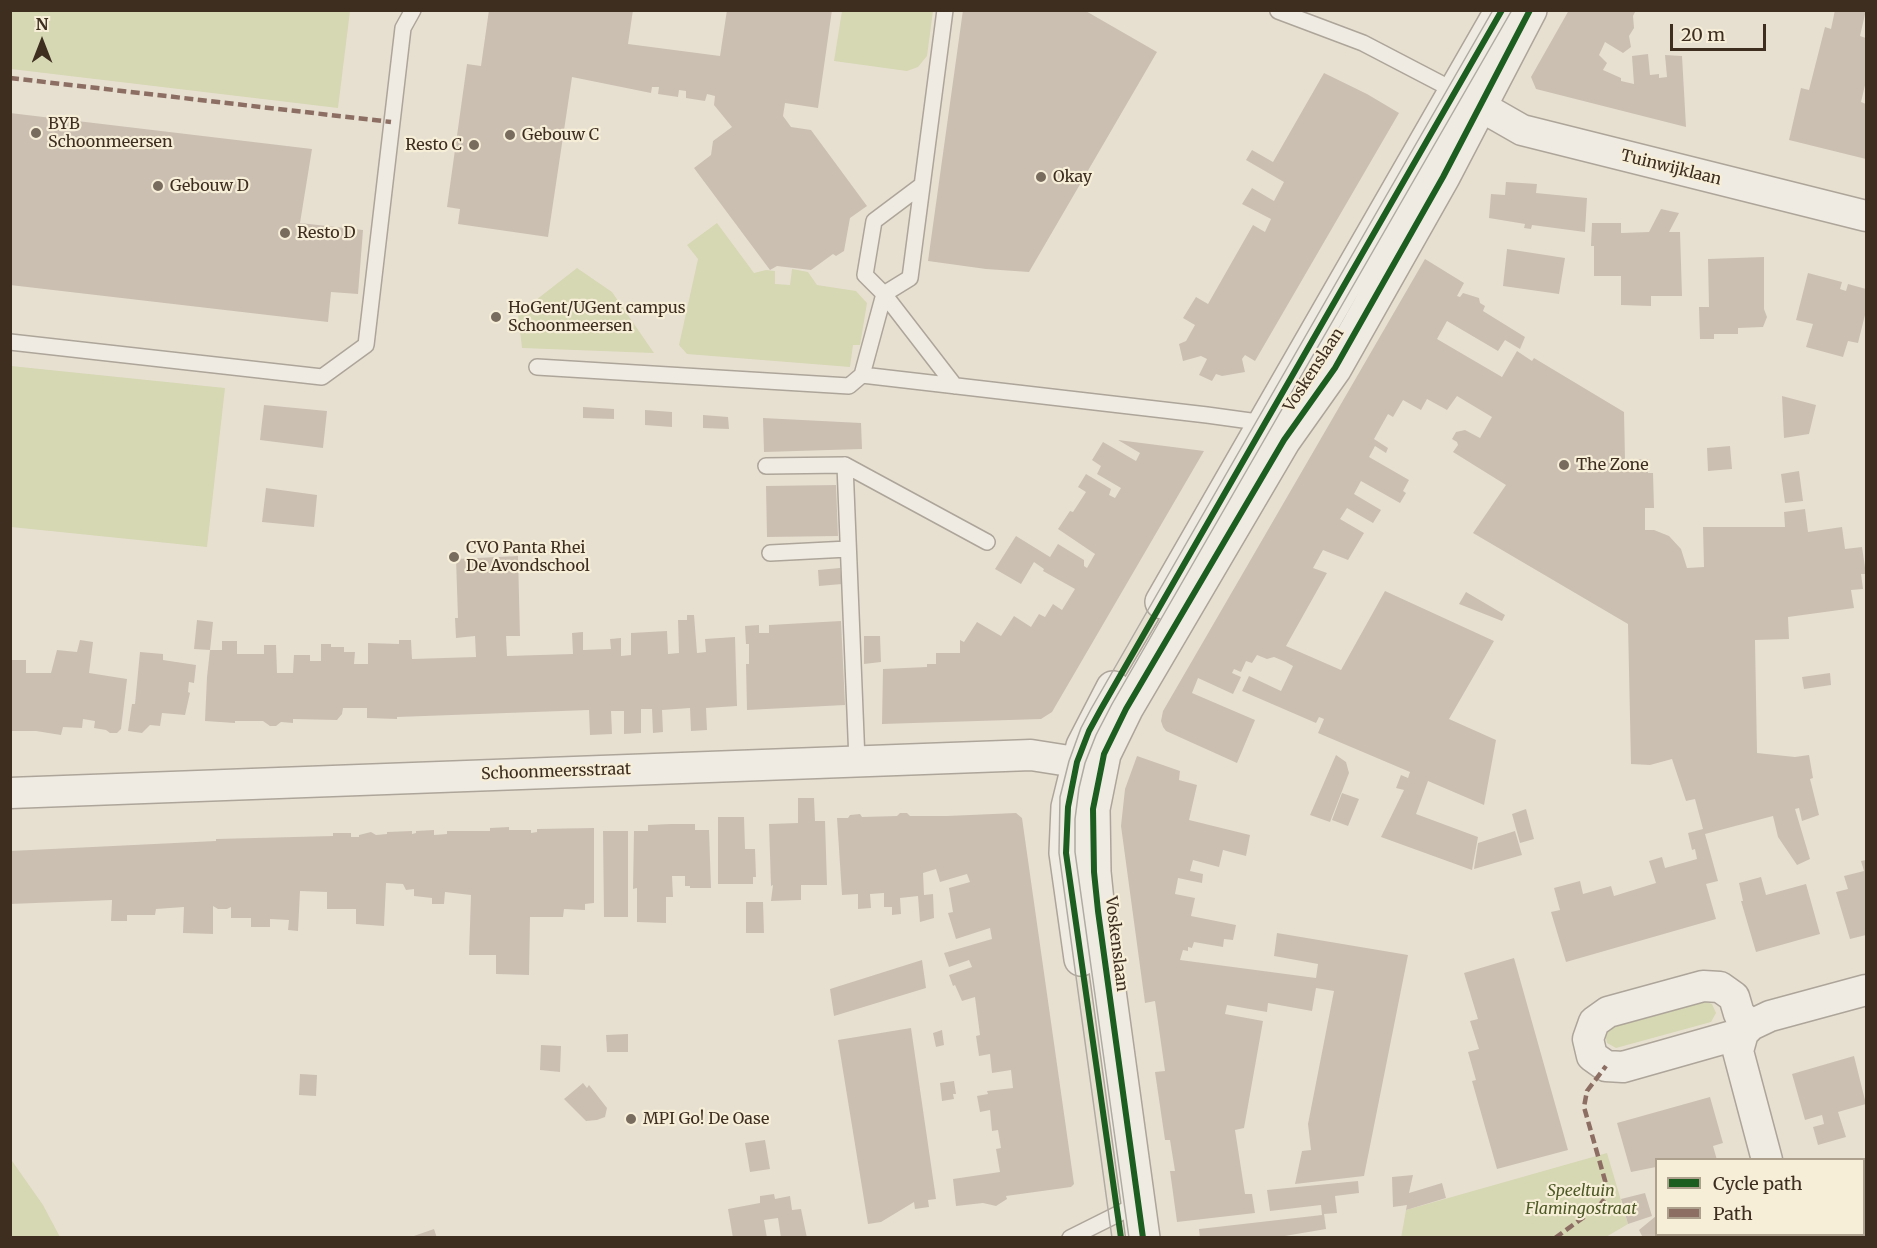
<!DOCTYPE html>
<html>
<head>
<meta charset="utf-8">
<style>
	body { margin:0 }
	#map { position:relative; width:1877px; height:1248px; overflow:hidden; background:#e7e0d1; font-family:Merriweather,serif }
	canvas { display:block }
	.frame { position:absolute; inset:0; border:12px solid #3d2e20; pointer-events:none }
	.legend { position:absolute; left:1655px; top:1158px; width:210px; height:78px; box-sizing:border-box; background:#f7eed8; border:2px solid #ada18e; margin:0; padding:8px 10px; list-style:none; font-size:18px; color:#3d2e20 }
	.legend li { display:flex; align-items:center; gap:12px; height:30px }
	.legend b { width:30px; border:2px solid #ada18e }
	.north { position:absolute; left:12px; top:12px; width:60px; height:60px; -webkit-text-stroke:4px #f7eed8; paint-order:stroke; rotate:0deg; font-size:16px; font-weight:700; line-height:24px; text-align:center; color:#3d2e20 }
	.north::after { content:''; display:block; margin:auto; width:21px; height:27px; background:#3d2e20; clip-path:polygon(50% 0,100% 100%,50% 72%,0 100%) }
	.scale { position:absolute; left:1670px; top:24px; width:96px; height:27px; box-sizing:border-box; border:3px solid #3d2e20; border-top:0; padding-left:8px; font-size:18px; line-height:21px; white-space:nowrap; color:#3d2e20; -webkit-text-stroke:4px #f7eed8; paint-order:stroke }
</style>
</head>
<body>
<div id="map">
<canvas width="1877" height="1248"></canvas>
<div class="frame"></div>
<ul class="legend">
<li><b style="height:8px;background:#1b5e20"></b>Cycle path</li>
<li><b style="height:8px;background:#8d6e63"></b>Path</li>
</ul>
<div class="north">N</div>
<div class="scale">20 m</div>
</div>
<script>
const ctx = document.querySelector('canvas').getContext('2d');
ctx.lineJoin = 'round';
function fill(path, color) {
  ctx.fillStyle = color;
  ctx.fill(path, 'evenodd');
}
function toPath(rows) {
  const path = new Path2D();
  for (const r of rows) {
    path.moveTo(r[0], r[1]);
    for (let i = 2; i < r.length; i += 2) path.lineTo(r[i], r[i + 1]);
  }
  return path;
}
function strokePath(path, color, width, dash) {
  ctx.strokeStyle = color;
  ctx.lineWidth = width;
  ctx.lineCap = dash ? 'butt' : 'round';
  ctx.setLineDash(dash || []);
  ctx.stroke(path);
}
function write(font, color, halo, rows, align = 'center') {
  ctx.font = font + ' Merriweather,serif';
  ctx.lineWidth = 4.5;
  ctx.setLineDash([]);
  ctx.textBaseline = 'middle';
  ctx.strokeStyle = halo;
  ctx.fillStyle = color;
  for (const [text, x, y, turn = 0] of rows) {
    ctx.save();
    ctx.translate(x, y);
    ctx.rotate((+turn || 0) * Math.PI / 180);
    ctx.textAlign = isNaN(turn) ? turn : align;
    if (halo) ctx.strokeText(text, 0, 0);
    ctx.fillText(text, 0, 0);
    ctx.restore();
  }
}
fill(toPath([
	[11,10,350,11,338,108,11,69],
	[842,11,933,11,927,56,918,67,907,71,834,61],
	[717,223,754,273,766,270,775,271,775,284,790,285,792,269,808,272,817,285,856,291,867,303,860,345,853,345,850,367,687,354,679,345,698,259,687,245],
	[577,268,612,292,654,353,522,348,518,314],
	[11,366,225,388,207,547,11,527],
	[1702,1000,1712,1004,1716,1013,1711,1022,1616,1048,1607,1043,1605,1034,1612,1026],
	[1607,1153,1628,1224,1606,1237,1401,1238,1406,1210],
	[10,1158,43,1205,60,1237,11,1237]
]), '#d6d7b3');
fill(toPath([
	[489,10,633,10,628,44,720,56,727,10,832,10,818,108,785,103,783,116,791,127,811,130,867,206,850,218,844,251,836,256,833,254,811,270,777,266,770,270,694,168,711,155,713,141,732,127,714,105,715,96,707,94,705,101,686,98,686,91,679,90,678,97,658,94,659,87,652,87,651,93,572,77,548,237,458,224,460,209,447,207,467,64,481,66],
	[963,10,1084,10,1157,52,1029,272,986,269,928,261],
	[1569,10,1636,10,1633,16,1634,28,1629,36,1631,47,1623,53,1605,42,1599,55,1607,63,1603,70,1621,78,1621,81,1634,84,1632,56,1648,54,1650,75,1659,74,1659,78,1667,77,1665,55,1682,56,1686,127,1536,89,1531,77],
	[1835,10,1866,10,1860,36,1866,38,1866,81,1861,102,1866,104,1866,159,1789,140,1801,88,1809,90,1825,27,1831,29],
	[1324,73,1367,94,1399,113,1255,361,1245,355,1242,359,1245,372,1222,376,1216,374,1212,381,1199,375,1207,359,1201,356,1183,361,1179,344,1186,341,1195,325,1183,318,1196,297,1208,304,1253,225,1265,232,1271,219,1242,204,1252,188,1274,201,1284,182,1246,160,1252,150,1273,162],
	[10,113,312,149,300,223,363,230,358,294,331,292,328,322,10,285],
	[1506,182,1537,184,1536,193,1587,198,1585,232,1532,225,1531,229,1524,228,1525,224,1489,218,1491,194,1505,195],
	[1661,209,1679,213,1669,232,1680,232,1682,296,1651,296,1651,306,1621,305,1621,276,1594,276,1594,246,1591,246,1592,223,1621,223,1621,233,1649,232],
	[1507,249,1565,258,1559,294,1503,286],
	[1764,257,1764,309,1767,317,1763,327,1738,328,1738,334,1714,334,1714,339,1700,339,1699,307,1709,307,1708,259],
	[1425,259,1464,283,1457,296,1460,297,1463,293,1479,298,1480,303,1485,306,1483,311,1525,337,1520,349,1505,340,1498,351,1447,321,1437,339,1502,377,1517,351,1532,361,1534,358,1624,412,1625,460,1648,459,1648,473,1653,473,1654,508,1645,508,1645,530,1654,530,1669,536,1681,549,1687,568,1704,567,1703,527,1785,527,1784,512,1805,509,1808,532,1842,527,1845,549,1862,547,1866,574,1861,574,1863,589,1851,590,1854,608,1788,617,1789,639,1755,640,1757,753,1795,757,1809,755,1813,778,1810,779,1819,815,1802,821,1799,808,1795,809,1810,859,1797,865,1778,837,1773,816,1705,834,1718,881,1706,884,1716,919,1566,962,1551,912,1560,910,1554,888,1580,881,1583,894,1611,886,1614,896,1656,883,1649,861,1662,857,1665,868,1697,859,1695,849,1692,850,1688,833,1703,829,1695,799,1686,801,1672,759,1650,765,1631,764,1628,624,1473,533,1506,485,1453,452,1458,445,1457,442,1452,439,1456,432,1465,430,1480,438,1492,417,1457,396,1447,410,1427,399,1421,410,1403,400,1393,417,1388,414,1374,439,1388,448,1386,453,1375,446,1369,457,1409,480,1403,491,1406,493,1400,503,1361,481,1354,494,1381,510,1373,523,1347,508,1340,519,1364,533,1348,560,1323,550,1313,568,1327,573,1286,646,1341,670,1385,591,1494,641,1449,719,1496,740,1484,805,1428,781,1416,814,1478,837,1472,870,1381,837,1404,790,1396,788,1401,775,1408,778,1410,772,1318,733,1324,719,1319,717,1316,723,1242,691,1249,676,1281,691,1293,666,1286,662,1274,657,1267,659,1257,655,1252,663,1246,661,1241,672,1234,669,1232,673,1241,677,1233,694,1198,678,1192,693,1255,720,1237,763,1166,731,1163,727,1161,721,1163,711],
	[1808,273,1842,282,1840,289,1846,291,1848,284,1866,289,1866,311,1858,343,1848,341,1843,357,1806,347,1813,324,1796,320],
	[1782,396,1816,405,1809,434,1784,438],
	[264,405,327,411,323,448,260,440],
	[583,407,614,409,614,419,583,418],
	[645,410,672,412,672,427,645,425],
	[703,415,728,417,729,429,703,428],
	[763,418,861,423,862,449,764,452],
	[1118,440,1204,451,1052,712,1041,719,882,724,883,669,927,667,927,664,936,664,936,653,960,653,960,640,964,642,977,622,1001,636,1014,616,1031,627,1039,614,1045,617,1053,604,1062,610,1075,589,1043,571,1044,569,1034,562,1021,584,995,569,1016,536,1050,557,1058,544,1084,560,1084,566,1087,568,1095,554,1058,529,1070,511,1073,512,1086,492,1078,487,1086,474,1111,489,1109,495,1115,498,1121,488,1097,474,1101,466,1092,460,1103,442,1136,461,1140,453],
	[1730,446,1732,469,1708,471,1707,448],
	[1799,471,1803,501,1785,503,1781,474],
	[836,485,838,536,767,537,766,486],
	[266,488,317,495,314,527,262,522],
	[518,556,520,636,506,636,507,656,573,654,572,633,583,632,583,650,611,649,610,639,621,638,621,656,631,655,631,633,667,631,668,654,679,653,678,620,687,620,687,615,694,615,697,653,706,652,705,639,735,637,737,706,706,708,707,730,691,731,690,708,662,710,663,732,653,733,652,709,641,709,641,733,624,734,624,711,611,711,612,734,590,735,589,710,397,717,397,719,367,718,367,708,343,708,342,714,337,720,293,719,293,723,281,722,276,726,270,726,263,721,235,721,235,723,205,721,207,677,210,650,222,650,222,641,237,641,237,654,264,654,264,645,276,645,277,673,293,673,294,655,310,655,310,661,321,661,321,644,331,644,331,647,344,647,344,652,355,652,354,664,368,664,368,643,399,644,399,640,411,640,412,659,476,657,475,636,456,638,455,618,458,618,456,559],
	[840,568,842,584,819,586,818,570],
	[1466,592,1505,615,1502,621,1459,604],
	[197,620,213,622,210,650,194,649],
	[841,621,845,705,747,710,746,664,749,664,749,644,746,644,745,626,759,625,759,633,769,633,769,625],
	[864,636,880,636,881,662,864,664],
	[80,640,93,642,89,673,127,679,121,729,117,733,110,733,106,730,94,728,95,721,83,719,82,728,63,727,61,735,36,731,10,731,10,660,26,660,26,673,51,673,57,650,77,652],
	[140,652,163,654,163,660,196,665,194,683,189,682,188,692,190,693,185,715,162,713,160,726,150,725,142,733,128,731,132,704,135,704],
	[1830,673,1831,685,1804,689,1802,677],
	[1336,755,1346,762,1349,773,1330,822,1310,815],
	[1137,756,1180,771,1179,780,1197,785,1189,820,1250,835,1246,856,1223,850,1219,867,1193,860,1190,871,1203,874,1202,883,1178,878,1175,894,1195,898,1191,916,1236,925,1233,940,1224,939,1223,947,1194,942,1192,948,1188,947,1188,951,1183,950,1180,960,1316,978,1318,964,1274,956,1277,933,1408,955,1364,1176,1295,1184,1302,1151,1311,1150,1308,1124,1334,991,1316,988,1312,1011,1268,1003,1267,1012,1227,1005,1225,1014,1263,1021,1244,1128,1235,1130,1245,1194,1252,1194,1255,1213,1177,1222,1170,1171,1175,1171,1170,1140,1165,1140,1155,1072,1165,1071,1155,1001,1145,1003,1121,826,1125,789],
	[1342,793,1359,799,1348,826,1332,820],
	[798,798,814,798,815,821,825,821,827,885,801,885,801,900,771,901,773,885,771,886,769,824,798,823],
	[1526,809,1534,839,1520,843,1512,814],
	[900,813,907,813,910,816,947,816,1016,813,1022,818,1074,1184,1071,1187,1006,1196,1007,1199,996,1206,983,1203,956,1206,953,1179,1000,1172,996,1149,1001,1148,998,1130,992,1131,990,1110,980,1112,977,1096,988,1094,987,1091,1013,1088,1011,1070,992,1073,990,1054,979,1056,976,1036,980,1035,975,997,962,1001,955,985,953,986,949,975,972,967,969,960,949,967,944,953,992,939,990,928,956,939,948,913,953,912,949,888,970,882,967,874,940,882,936,869,923,873,924,895,933,894,934,918,920,922,918,896,900,898,901,914,892,915,892,907,884,907,884,893,870,894,871,908,858,909,858,894,842,895,837,818,848,818,850,815,860,814,862,817,897,816],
	[718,817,744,817,745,849,755,849,756,877,753,877,753,884,718,884],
	[671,824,695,824,695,830,709,830,711,888,690,888,690,886,685,886,685,876,672,876,673,897,666,897,666,923,637,922,637,888,633,889,634,831,648,831,648,825],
	[509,827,509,830,531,830,531,833,537,832,537,829,594,828,594,903,585,904,585,910,564,909,563,917,530,917,529,975,496,974,496,955,469,955,471,895,445,892,444,904,432,904,432,898,414,896,414,889,406,890,403,884,386,883,384,926,356,924,356,909,327,909,327,892,300,891,298,931,288,930,289,920,270,919,270,927,251,927,251,918,231,918,231,907,227,909,218,909,213,906,213,934,183,933,184,907,156,909,155,915,127,915,127,921,111,921,112,900,10,904,10,851,216,841,216,839,333,836,333,833,351,833,351,837,359,837,359,835,371,832,376,835,387,834,387,832,412,831,412,834,416,833,416,831,434,830,434,835,447,834,447,831,490,831,490,828],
	[603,831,628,831,628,917,604,917],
	[1515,831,1522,855,1474,869,1478,843],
	[1866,860,1866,935,1850,939,1836,892,1848,889,1844,876,1864,871,1861,861],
	[1761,877,1766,895,1806,884,1820,934,1756,952,1741,901,1743,901,1739,883],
	[746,902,763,902,764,933,746,933],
	[1514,958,1568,1150,1497,1169,1472,1081,1476,1080,1468,1052,1479,1049,1470,1021,1478,1019,1464,973],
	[922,960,926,988,834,1016,830,989],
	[911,1028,936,1199,928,1200,929,1207,915,1209,914,1202,881,1222,868,1224,838,1040],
	[942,1030,944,1045,936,1047,933,1033],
	[628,1034,628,1052,607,1052,606,1035],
	[541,1045,561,1046,560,1072,540,1070],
	[1854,1056,1866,1104,1838,1112,1846,1137,1818,1145,1813,1127,1824,1124,1822,1115,1805,1120,1792,1074],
	[300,1074,317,1075,316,1096,299,1095],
	[954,1081,956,1094,953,1094,954,1099,942,1101,940,1083],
	[583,1083,587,1088,589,1085,607,1108,605,1117,597,1120,586,1121,564,1099],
	[1710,1097,1723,1143,1713,1146,1717,1160,1656,1160,1656,1167,1631,1172,1617,1123],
	[765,1140,770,1169,750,1172,745,1143],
	[1864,1161,1866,1166,1866,1238,1847,1238,1845,1234,1864,1234],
	[1413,1175,1409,1193,1442,1183,1446,1198,1406,1210,1407,1205,1393,1207,1392,1177],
	[1358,1181,1359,1193,1335,1196,1337,1213,1324,1214,1326,1229,1273,1238,1200,1238,1199,1229,1322,1215,1321,1205,1270,1211,1267,1190],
	[1645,1193,1652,1216,1628,1224,1621,1199],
	[774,1194,775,1199,790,1196,792,1210,801,1209,807,1238,781,1238,778,1218,764,1220,767,1238,733,1238,728,1209,760,1203,760,1196],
	[1656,1216,1656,1236,1643,1238,1639,1230],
	[434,1229,437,1238,411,1238,411,1237],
	[1692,1234,1753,1234,1754,1238,1693,1238]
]), '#cbbfb2');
const service = toPath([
	[1278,11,1363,43,1457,92],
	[922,185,874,221,865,275,884,294,955,386],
	[10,342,322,377,366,345,403,28,413,10],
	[537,367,849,386,862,375,1207,415,1265,423],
	[862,375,884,294,910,278,945,10],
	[845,465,987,542],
	[766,466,845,465,857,761],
	[770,553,848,549],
	[1070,1238,1138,1204]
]);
const minor = toPath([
	[1480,106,1522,130,1866,216],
	[10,793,1031,755,1101,766],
	[1743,1033,1623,1067,1606,1066,1592,1056,1588,1039,1594,1022,1608,1012,1703,986,1720,987,1734,997,1739,1014,1751,1025],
	[1767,1160,1738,1051,1743,1033,1751,1025,1770,1016,1866,990],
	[1797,1234,1799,1238]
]);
const tertiary = toPath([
	[1162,602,1502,10],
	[1081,959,1066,853,1068,807,1083,746,1113,688],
	[1143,1238,1098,911,1094,872,1093,809,1104,754,1126,709,1284,440,1335,368,1443,177,1530,10]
]);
strokePath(service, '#ada599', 18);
strokePath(minor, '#ada599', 33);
strokePath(tertiary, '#ada599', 36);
strokePath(service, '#efebe3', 15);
strokePath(minor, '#efebe3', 30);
strokePath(tertiary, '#efebe3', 33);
strokePath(toPath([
	[1112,1238,1059,853,1060,797,1069,761,1081,728,1091,709,1493,10],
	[1129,1238,1075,852,1075,819,1079,788,1085,763,1096,735,1112,704,1512,10]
]), '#afaaa2', 1.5);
strokePath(toPath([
	[10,78,391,122],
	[1555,1238,1599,1206,1607,1196,1606,1184,1584,1107,1587,1091,1606,1066]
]), '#8d6e63', 4.5, [9, 4.5]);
strokePath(toPath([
	[1121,1238,1066,853,1068,807,1077,762,1089,731,1101,709,1502,10],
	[1143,1238,1098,911,1094,872,1093,809,1104,754,1126,709,1284,440,1335,368,1443,177,1530,10]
]), '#1b5e20', 6);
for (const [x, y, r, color] of [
	[36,133,6,"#786c5e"],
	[510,135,6,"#786c5e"],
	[474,145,6,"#786c5e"],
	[1041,177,6,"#786c5e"],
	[158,186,6,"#786c5e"],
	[285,233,6,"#786c5e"],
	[496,317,6,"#786c5e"],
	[1564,465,6,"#786c5e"],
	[454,557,6,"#786c5e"],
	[631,1119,6,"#786c5e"]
]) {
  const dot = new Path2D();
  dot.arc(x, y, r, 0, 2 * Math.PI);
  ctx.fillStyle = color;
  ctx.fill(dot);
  strokePath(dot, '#f7eed8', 2);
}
write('16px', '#3d2e20', '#f7eed8', [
	["BYB",48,124],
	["Schoonmeersen",48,142],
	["Gebouw C",522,135],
	["Resto C",462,145,"right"],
	["Okay",1053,177],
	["Gebouw D",170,186],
	["Resto D",297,233],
	["HoGent/UGent campus",508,308],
	["Schoonmeersen",508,326],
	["The Zone",1576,465],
	["CVO Panta Rhei",466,548],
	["De Avondschool",466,566],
	["MPI Go! De Oase",643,1119]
], 'left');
write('16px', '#3d2e20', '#f7eed8', [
	["Tuinwijklaan",1671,168,14],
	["Voskenslaan",1314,370,-57],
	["Schoonmeersstraat",556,772,-2],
	["Voskenslaan",1116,944,83]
]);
write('italic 16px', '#4d5a26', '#f7eed8', [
	["Speeltuin",1581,1191],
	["Flamingostraat",1581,1209]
]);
</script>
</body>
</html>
